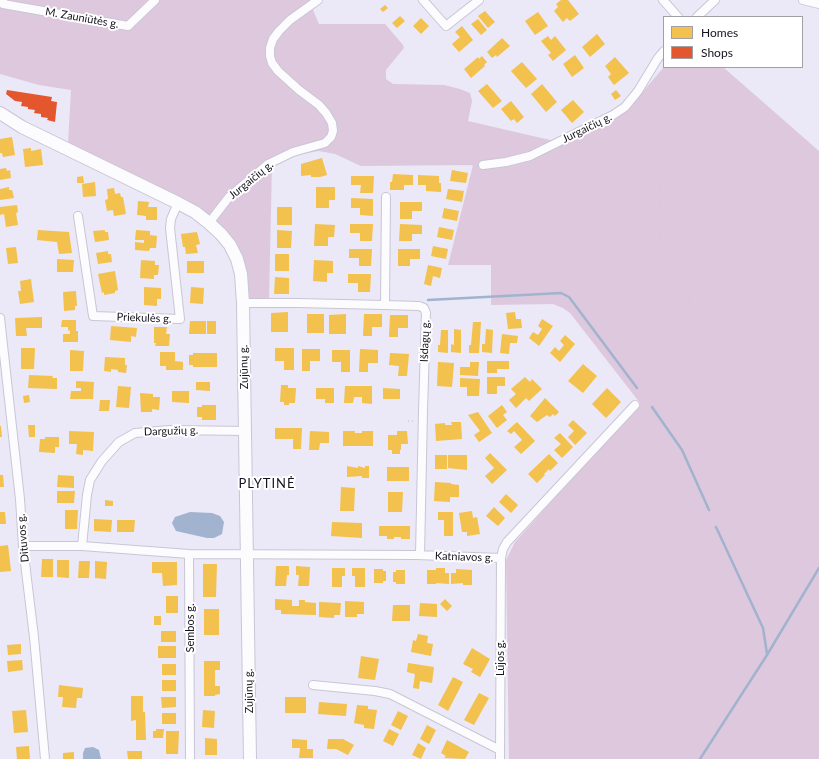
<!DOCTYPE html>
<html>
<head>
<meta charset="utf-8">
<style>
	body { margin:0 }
	#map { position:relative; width:819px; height:759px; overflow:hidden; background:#ebe8f7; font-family:Lato,sans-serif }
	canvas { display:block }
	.legend { position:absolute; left:663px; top:16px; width:140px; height:52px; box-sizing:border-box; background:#fff; border:1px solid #a1a1a5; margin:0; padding:5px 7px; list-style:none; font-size:12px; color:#15131e }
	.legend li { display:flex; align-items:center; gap:8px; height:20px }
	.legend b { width:20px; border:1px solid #a1a1a5 }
</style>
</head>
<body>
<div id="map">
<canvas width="819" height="759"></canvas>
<ul class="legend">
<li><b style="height:11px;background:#f2c14e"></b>Homes</li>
<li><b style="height:11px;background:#e4572e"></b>Shops</li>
</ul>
</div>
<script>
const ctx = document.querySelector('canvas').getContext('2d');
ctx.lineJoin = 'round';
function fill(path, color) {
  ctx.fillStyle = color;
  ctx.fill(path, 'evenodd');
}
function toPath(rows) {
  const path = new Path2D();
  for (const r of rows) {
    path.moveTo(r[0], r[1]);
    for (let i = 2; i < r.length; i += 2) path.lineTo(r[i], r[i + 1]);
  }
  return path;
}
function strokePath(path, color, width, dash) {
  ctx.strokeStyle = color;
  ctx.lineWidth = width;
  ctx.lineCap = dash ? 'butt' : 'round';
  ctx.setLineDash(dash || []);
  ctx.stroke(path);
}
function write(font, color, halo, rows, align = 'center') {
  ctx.font = font + ' Lato,sans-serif';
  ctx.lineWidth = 4;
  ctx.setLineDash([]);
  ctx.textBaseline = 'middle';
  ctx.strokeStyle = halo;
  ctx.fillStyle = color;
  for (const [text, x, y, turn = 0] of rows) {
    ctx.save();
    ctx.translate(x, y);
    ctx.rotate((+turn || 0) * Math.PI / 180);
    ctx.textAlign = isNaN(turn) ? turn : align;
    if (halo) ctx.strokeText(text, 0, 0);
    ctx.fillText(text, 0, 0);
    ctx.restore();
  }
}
fill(toPath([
	[0,0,322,0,313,10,319,24,385,24,403,45,404,48,386,70,386,79,393,84,444,85,460,89,470,93,472,101,468,121,563,143,612,122,628,109,664,67,723,67,819,151,819,759,509,759,506,560,515,542,640,403,570,313,563,308,553,304,491,305,491,265,448,265,473,165,361,166,335,154,319,151,301,154,284,158,272,165,269,301,247,302,241,254,155,187,68,143,71,90,39,85,0,74]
]), '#dec8dd');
fill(toPath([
	[190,512,212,513,220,516,224,522,222,534,214,538,207,538,176,531,172,523,175,517],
	[93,747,99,750,101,759,83,759,83,753,85,748]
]), '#a1b3ce');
fill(toPath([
	[561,0,568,0,579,14,570,21,567,18,563,22,554,11,558,7,556,4],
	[385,5,388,8,383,12,380,9],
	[485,11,495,22,488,28,478,16],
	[538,12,548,26,535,35,525,21],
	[400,16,405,21,397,28,392,23],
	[421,18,429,26,421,34,413,26],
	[478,19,487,30,481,35,471,24],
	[462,26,473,40,459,52,452,44,460,37,455,32],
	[597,34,605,44,590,57,582,47],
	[548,36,551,40,555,36,566,50,553,61,548,55,551,53,541,41],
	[502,38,510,46,497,57,496,55,492,58,487,52],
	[575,55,584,68,572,77,563,64],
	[482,56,487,62,484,65,485,66,471,78,464,69,478,57,479,59],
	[615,57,629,73,614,85,608,77,611,74,605,66],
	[522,62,537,79,526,88,511,71],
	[487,84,502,101,493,108,478,91],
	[542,84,557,102,546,112,531,94],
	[616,90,621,96,615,100,611,94],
	[573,100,584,112,572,123,561,110],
	[511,101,524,117,517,123,514,119,511,121,501,109],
	[12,137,15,155,3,157,2,153,0,153,0,139],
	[31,148,31,151,41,149,43,165,25,167,23,149],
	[322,158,327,175,320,177,311,177,311,175,301,176,301,164],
	[6,168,7,171,10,170,11,178,0,180,0,169],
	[452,170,468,173,466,183,450,181],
	[393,174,413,175,413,185,404,185,404,190,390,190,390,182,392,182],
	[418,175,439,176,439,183,441,183,441,192,426,191,426,185,418,185],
	[83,176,84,183,77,183,77,177],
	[351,176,374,176,373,193,360,193,361,185,351,185],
	[95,182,96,196,83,197,82,184],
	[9,187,9,190,12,190,14,198,0,200,0,189],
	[316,187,335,187,335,200,329,200,329,208,316,208],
	[114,188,115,194,120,193,121,197,123,197,126,214,114,216,113,210,107,211,105,200,108,199,107,189],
	[448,189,464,191,462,202,446,199],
	[351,198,373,199,373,216,360,215,360,208,351,208],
	[138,201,149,202,148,207,157,207,157,220,146,220,146,216,137,215],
	[400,202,422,202,422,211,412,211,412,219,400,219],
	[17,205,18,212,16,213,18,225,6,227,4,214,0,215,0,207],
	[277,207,292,207,292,225,277,225],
	[444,208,459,211,457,221,442,218],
	[315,224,335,225,334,237,328,237,328,246,314,246],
	[350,224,373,224,372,241,360,241,360,233,350,233],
	[400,224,422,225,422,234,412,234,412,241,399,241],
	[439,227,454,230,452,240,437,237],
	[38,230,69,232,72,253,59,254,57,242,37,240],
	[105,230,105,232,108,232,109,240,95,242,93,231],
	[136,230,150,231,150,235,157,236,156,248,150,248,149,251,135,250,135,242,144,243,144,240,135,240],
	[277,230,292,231,291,248,277,248],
	[197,232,200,244,196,245,198,253,186,254,185,247,183,247,181,234],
	[433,246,448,249,446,259,431,256],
	[16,247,18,263,8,264,6,248],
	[349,249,372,249,371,266,359,266,359,258,349,258],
	[398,249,420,249,420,259,410,259,410,266,398,266],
	[108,251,108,254,111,254,112,262,98,264,96,253],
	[275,254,289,254,289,271,275,271],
	[57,259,74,260,73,272,57,272],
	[141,260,155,261,155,265,159,265,158,275,154,275,154,279,140,278],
	[314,260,333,261,333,273,327,273,327,282,313,281],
	[187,261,204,261,204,273,187,273],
	[428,265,442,268,440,278,433,276,431,286,424,284],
	[115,271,118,290,115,291,115,293,104,295,104,292,102,293,98,274],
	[348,274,371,274,370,292,358,292,358,283,348,283],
	[275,277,289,278,289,294,274,294],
	[31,279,34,302,20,304,18,291,21,291,20,281],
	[144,287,161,288,161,299,157,299,157,306,144,305],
	[191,287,204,288,203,304,190,303],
	[76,291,77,306,75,306,75,310,64,311,63,292],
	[288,312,288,332,271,332,271,313],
	[515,312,516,319,521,319,522,328,508,329,506,313],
	[307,314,324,314,324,333,307,333],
	[346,314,346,334,329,334,329,315],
	[364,314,382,314,382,327,372,327,372,336,363,336],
	[390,315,408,315,408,328,398,328,398,337,389,337],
	[42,317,42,328,26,328,27,336,16,336,15,318],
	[542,319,553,326,539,346,529,338,533,332,538,335,542,329,538,326],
	[62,320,76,320,76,331,78,331,78,342,63,342,63,334,70,334,70,331,68,330,68,327,61,327],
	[190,321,206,321,206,334,189,334],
	[207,321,216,321,216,334,207,334],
	[473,322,481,322,479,353,469,353,469,345,471,345],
	[111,326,137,328,136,337,131,336,131,342,110,340],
	[154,327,167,327,166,334,170,334,169,346,155,346,156,343,154,343],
	[454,329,461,330,461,353,451,352,451,344,454,345],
	[486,329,493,330,492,353,482,352,482,344,485,344],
	[441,330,448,330,448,353,438,352,438,345,440,345],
	[502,334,518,336,517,343,510,343,509,354,500,353],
	[565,335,575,344,560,362,550,353,555,347,559,351,564,345,560,341],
	[21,348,35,348,34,369,21,369],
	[275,348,294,348,294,370,284,370,284,361,275,361],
	[302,349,320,349,320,361,310,361,310,371,302,371],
	[360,349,378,350,378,363,368,363,368,372,359,372],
	[70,350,84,351,83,371,70,371],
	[332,350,350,350,350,372,341,372,341,362,332,362],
	[160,352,175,352,175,361,183,362,183,370,166,370,166,366,160,366],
	[193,353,217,353,217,367,193,367,193,365,189,365,189,355,193,355],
	[390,353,409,354,407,376,398,376,399,366,389,365],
	[105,357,125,358,125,365,127,365,126,373,118,372,118,370,111,369,111,372,104,371],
	[487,361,509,361,509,369,497,369,497,373,487,373],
	[438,362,454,363,452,387,437,386],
	[470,362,479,362,478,376,460,375,460,367,470,367],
	[583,364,597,376,583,393,568,381],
	[29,375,53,376,52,378,57,378,57,389,28,388],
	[487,377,505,377,505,386,497,386,497,394,487,394],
	[525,377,530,382,532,379,542,389,529,401,526,398,516,408,509,400,516,394,511,389],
	[460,378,480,379,479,396,467,396,467,387,460,387],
	[76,381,94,382,93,399,70,399,71,391,81,391,81,388,76,388],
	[196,382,210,382,210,391,196,390],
	[281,385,288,385,288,388,296,388,295,403,289,403,289,405,284,405,284,402,280,402],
	[118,386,131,387,129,408,116,407],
	[345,386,372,386,372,404,362,403,362,397,354,397,353,403,344,403],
	[316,388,334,388,334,403,325,403,325,399,316,399],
	[383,388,400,389,400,399,383,399],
	[607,388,621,402,606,418,592,404],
	[172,391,189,391,189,403,172,402],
	[140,393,153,394,153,397,160,397,159,410,152,409,152,412,141,412],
	[29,395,30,402,24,403,23,396],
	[545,398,559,412,555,416,553,414,550,417,547,415,537,422,530,416],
	[100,400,110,400,109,411,99,411],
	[202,405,216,405,216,420,202,420,202,417,197,417,197,407,202,407],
	[502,405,507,412,503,415,507,420,497,428,488,416],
	[478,412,492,433,479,442,474,435,480,431,468,415],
	[573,420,587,433,575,445,568,437,574,431,568,425],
	[451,422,461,422,462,439,436,441,435,424,445,423,445,425,452,425],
	[517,422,535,441,521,454,514,447,522,440,514,431,511,434,507,431],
	[28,425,35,425,35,437,29,437],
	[0,426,1,426,2,437,0,437],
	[275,428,302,428,301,449,293,449,293,439,275,439],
	[69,431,94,432,93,451,83,450,83,455,76,454,77,444,69,444],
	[310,431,329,432,329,443,320,443,319,450,309,450],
	[343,431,355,431,355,433,362,433,362,431,373,431,373,446,343,446],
	[397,431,407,431,408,444,401,444,401,450,400,450,400,454,392,454,392,450,388,450,388,435,397,435],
	[560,433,573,447,562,458,554,450,561,444,554,438],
	[45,437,59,437,59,447,55,447,55,453,39,452,40,439,45,439],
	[490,453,507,470,492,484,485,476,494,468,485,458],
	[549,454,558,463,550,471,549,469,544,474,545,475,537,483,528,474],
	[435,455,447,455,447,469,435,469],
	[448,455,467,455,467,470,448,468],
	[347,466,358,468,358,466,365,468,365,466,369,466,369,478,362,478,362,476,347,477],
	[387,467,409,467,409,481,387,481],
	[0,475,3,475,4,487,0,487],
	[58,475,74,476,74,488,57,487],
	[435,482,451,483,451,484,459,485,459,497,450,497,450,502,434,501],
	[341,487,355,488,354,511,340,511],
	[57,491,75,491,74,503,57,503],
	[388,492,403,492,402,512,388,512],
	[506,494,518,505,511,513,499,502],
	[105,500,113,501,113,506,105,506],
	[494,507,505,518,498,526,486,516],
	[65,510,78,510,77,529,65,529],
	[472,511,473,518,477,517,480,534,467,536,467,532,462,532,459,513],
	[0,512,5,512,6,524,0,524],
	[438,512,453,512,453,536,444,536,444,520,438,520],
	[94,519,112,520,111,532,94,531],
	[117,520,135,520,134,532,117,532],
	[332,522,362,523,362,538,331,536],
	[379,526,410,526,410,539,401,539,401,537,394,537,394,539,387,539,387,536,379,536],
	[8,545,11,571,0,572,0,546],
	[42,559,53,559,53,577,41,577],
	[57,560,69,560,69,578,57,577],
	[79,561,90,561,89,578,78,578],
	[95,561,107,562,106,579,95,578],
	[152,562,177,562,177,585,163,586,162,573,152,573],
	[203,564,217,564,216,597,203,597],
	[276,566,289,566,289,575,287,575,286,586,275,586],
	[296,566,310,567,309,586,298,586,299,575,296,575],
	[332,568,345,568,345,576,342,576,342,587,332,587],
	[352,568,365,568,365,587,355,587,355,576,352,576],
	[436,568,445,568,445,573,449,573,449,584,436,583,436,584,427,584,427,570,436,570],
	[374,569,383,569,383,571,386,571,386,581,383,581,383,583,374,583],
	[456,569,472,570,472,585,463,585,463,583,451,584,451,573,456,573],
	[396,570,405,570,405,584,396,584,396,582,393,582,393,572,396,572],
	[166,596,178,596,178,613,166,613],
	[275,599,292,600,292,606,299,606,299,600,305,600,305,602,316,603,316,615,281,614,281,610,275,610],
	[445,599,452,606,447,611,440,604],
	[345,601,364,602,364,614,357,614,357,617,345,617],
	[319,602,341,603,340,615,334,615,334,618,319,617],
	[420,603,437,604,437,617,419,616],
	[393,605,410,605,410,621,392,621],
	[204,609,219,609,219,635,204,635],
	[154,616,161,616,161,625,154,625],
	[161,631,176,631,176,642,161,642],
	[418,634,428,636,427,643,433,644,431,656,411,652,413,640,416,641],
	[21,644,21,654,8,655,7,645],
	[158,646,176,646,176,658,158,658],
	[472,648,490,659,480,677,471,672,473,669,463,664],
	[361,656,379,659,375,680,358,678],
	[22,660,23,670,8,672,7,661],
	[204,661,220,661,220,670,215,670,215,686,220,686,220,694,215,695,215,696,204,696],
	[408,663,434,667,432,683,420,681,419,689,413,688,415,674,407,672],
	[162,664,176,664,176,675,162,675],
	[453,677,463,682,448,711,438,705],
	[162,680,176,680,176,691,162,691],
	[59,685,83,688,82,698,77,698,76,708,62,707,63,697,58,697],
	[479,693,489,698,474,725,464,720],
	[131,696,143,696,143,712,145,712,146,740,136,740,136,720,131,721],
	[161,697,176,697,176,707,162,708],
	[285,697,306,697,306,713,285,713],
	[319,702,347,704,346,716,318,714],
	[357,705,368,706,368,709,377,710,374,729,364,728,364,725,354,723],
	[26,710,28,732,14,733,12,711],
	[203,710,215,711,214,728,202,727],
	[398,711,408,716,401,730,391,725],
	[162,713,176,713,176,724,162,724],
	[427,725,436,730,429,744,420,739],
	[156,729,164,729,163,738,153,738,153,731,156,731],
	[389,729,399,734,393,746,383,741],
	[166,731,179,731,178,754,166,754],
	[205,738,217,739,217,755,205,755],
	[292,739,307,740,307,749,313,749,313,758,299,758,300,748,292,748],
	[328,739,343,739,354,745,348,755,336,749,327,749],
	[447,740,469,752,465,759,444,758,446,756,441,753],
	[418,743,426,748,421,759,412,755],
	[29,746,30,759,17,759,16,747],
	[127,751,142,751,142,759,128,759],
	[74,752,74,759,63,759,63,753]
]), '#f2c14e');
fill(toPath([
	[7,90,52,97,51,101,57,102,55,122,47,120,48,118,41,117,41,114,34,113,35,110,28,109,28,107,21,106,22,102,15,101,6,94]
]), '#e4572e');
strokePath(toPath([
	[428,300,561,293,569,297,637,388],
	[652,407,682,450,709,510],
	[716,527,763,628,767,654],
	[700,759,767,655,819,568]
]), '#a1b3ce', 2.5);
const minor = toPath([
	[3,0,3,4,128,26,155,0],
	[423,0,446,26,479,0],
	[663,0,678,17],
	[803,0,819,4],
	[697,17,715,0],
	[483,165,506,162,530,156,613,115,625,107,638,91,658,58,664,51],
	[78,216,93,316,180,319,170,228,171,219,178,203],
	[209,223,229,197,268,164,293,152,325,143,331,137,333,131,332,123,326,113,319,105,299,90,278,71,272,63,270,56,270,48,273,39,279,31,290,20,318,0],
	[243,303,298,303,385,305,419,306,424,308,426,313,423,411,420,555],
	[385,305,386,197],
	[0,318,20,499,23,546,34,637,45,759],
	[23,546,82,546,189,554,416,555,501,558],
	[82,546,87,495,90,480,102,461,119,442,135,433,170,430,246,431],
	[189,554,190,759],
	[313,685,375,691,390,694,500,750],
	[500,759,501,558,503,549,507,542,635,405]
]);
const secondary = toPath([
	[0,113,22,127,178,203,195,212,209,223,221,234,230,245,237,259,241,274,243,303,250,759]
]);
strokePath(minor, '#c9c6d4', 10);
strokePath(secondary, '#c9c6d4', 14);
strokePath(toPath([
	[215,0,244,22,253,30,263,45],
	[604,127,645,152,654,165,660,187,659,226,660,238,666,255,686,284,690,294,689,301,661,381,655,388,641,400],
	[334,146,384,161,476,165],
	[408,421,415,421]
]), '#cdccd2', 1.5, [1, 3]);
strokePath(minor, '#fcfcfe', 8);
strokePath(secondary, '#fcfcfe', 12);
write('11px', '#15131e', '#fff', [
	["M. Zauniūtės g.",82,18,10],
	["Jurgaičių g.",587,128,-26],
	["Jurgaičių g.",251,180,-39],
	["Priekulės g.",144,318,2],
	["Išdagų g.",425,341,-88],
	["Zujūnų g.",244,367,-91],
	["Dargužių g.",171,431,-2],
	["Dituvos g.",23,538,-95],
	["Katniavos g.",464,557,2],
	["Sembos g.",190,628,-90],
	["Lūjos g.",500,658,-90],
	["Zujūnų g.",249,691,-91]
]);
ctx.letterSpacing = '1px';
write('13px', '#15131e', '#fff', [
	["PLYTINĖ",267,484]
]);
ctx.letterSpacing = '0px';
</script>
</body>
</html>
